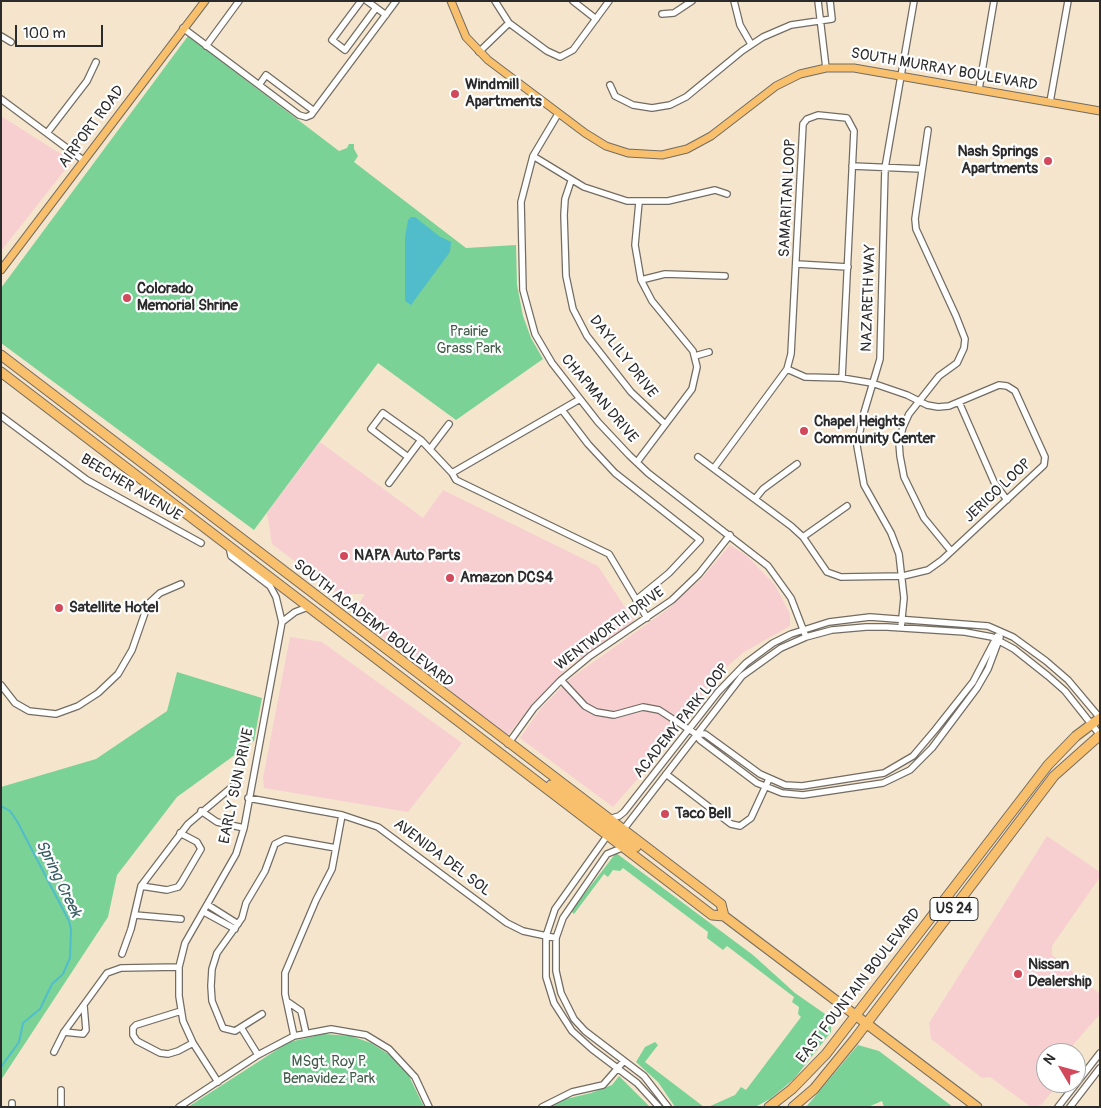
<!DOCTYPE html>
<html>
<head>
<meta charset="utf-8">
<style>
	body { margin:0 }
	#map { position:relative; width:1101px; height:1108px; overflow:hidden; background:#f5e5cc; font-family:Pangolin,sans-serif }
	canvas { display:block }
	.frame { position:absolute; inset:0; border:2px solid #2b2b2b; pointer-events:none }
	.north { position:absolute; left:1036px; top:1043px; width:50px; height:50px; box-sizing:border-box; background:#fff; border:1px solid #aaa; border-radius:50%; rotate:307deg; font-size:14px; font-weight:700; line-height:20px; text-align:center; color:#2b2b2b }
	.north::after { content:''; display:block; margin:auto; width:18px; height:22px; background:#d1495b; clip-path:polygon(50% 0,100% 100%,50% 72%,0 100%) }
	.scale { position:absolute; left:15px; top:25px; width:88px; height:22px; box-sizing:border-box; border:2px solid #2b2b2b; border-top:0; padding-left:6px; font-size:15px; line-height:18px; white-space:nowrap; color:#2b2b2b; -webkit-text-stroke:4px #fff; paint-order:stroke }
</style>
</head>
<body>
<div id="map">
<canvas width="1101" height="1108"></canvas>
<div class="frame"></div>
<div class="north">N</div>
<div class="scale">100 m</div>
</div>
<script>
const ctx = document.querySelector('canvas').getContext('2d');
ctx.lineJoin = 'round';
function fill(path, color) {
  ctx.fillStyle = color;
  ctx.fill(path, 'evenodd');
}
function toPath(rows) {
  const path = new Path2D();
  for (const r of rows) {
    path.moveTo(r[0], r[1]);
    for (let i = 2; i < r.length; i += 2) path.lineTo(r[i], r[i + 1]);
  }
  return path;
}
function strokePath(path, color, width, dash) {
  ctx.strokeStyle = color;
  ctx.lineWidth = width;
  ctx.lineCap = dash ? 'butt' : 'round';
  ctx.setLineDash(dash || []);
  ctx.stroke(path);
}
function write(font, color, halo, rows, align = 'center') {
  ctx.font = font + ' Pangolin,sans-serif';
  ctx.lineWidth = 4.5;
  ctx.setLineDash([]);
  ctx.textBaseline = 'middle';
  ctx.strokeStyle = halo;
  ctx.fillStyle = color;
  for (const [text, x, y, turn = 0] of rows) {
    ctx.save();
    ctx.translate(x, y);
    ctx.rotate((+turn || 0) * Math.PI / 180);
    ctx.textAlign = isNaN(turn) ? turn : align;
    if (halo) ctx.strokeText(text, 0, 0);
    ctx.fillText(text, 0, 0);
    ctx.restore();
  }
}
fill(toPath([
	[1,116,72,161,1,251],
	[320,442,423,518,443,490,598,566,634,621,569,666,531,706,509,734,504,734,479,716,448,688,357,618,354,612,365,594,352,594,343,598,272,544,267,513],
	[730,545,747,556,775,585,790,614,790,626,744,652,716,676,649,766,613,807,520,738,541,708,571,678,668,609,702,578],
	[290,637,322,642,462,743,408,812,264,788,263,778],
	[1047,836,1100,872,1100,877,1052,946,1052,955,1100,994,1100,1014,1066,1053,1046,1053,1046,1083,1055,1083,1054,1089,1041,1105,1031,1107,990,1077,982,1078,931,1039,929,1023]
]), '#f7cfd1');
fill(toPath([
	[188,36,339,151,347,148,349,144,354,144,354,149,358,156,354,162,466,248,516,245,517,285,523,316,531,338,543,359,456,420,378,363,254,530,1,343,1,288],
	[177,672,262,698,254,741,177,797,117,875,108,917,1,1080,1,787,96,759,167,711],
	[616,853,753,955,795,993,828,1016,831,1024,831,1032,794,1079,770,1099,755,1107,708,1107,735,1095,741,1087,746,1090,801,1017,798,1014,799,1007,792,1002,794,997,727,946,723,950,707,938,708,932,623,868,620,871,613,870,608,877,604,874,574,914,571,911],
	[324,1034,351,1036,371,1043,393,1057,408,1074,424,1107,188,1107,289,1042],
	[655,1042,658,1045,645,1062,704,1107,675,1107,658,1082,636,1062,645,1047],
	[858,1045,879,1051,953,1107,884,1107,882,1101,868,1107,806,1107],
	[619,1076,650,1107,551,1107,566,1099,591,1093,612,1085]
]), '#7bd297');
fill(toPath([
	[411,217,415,217,439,236,451,242,450,252,411,305,405,301,405,237,408,220]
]), '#51bdcb');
strokePath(toPath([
	[1,806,10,811,17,821,69,921,71,929,70,958,63,974,52,984,40,1009,23,1023,19,1042,1,1067]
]), '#51bdcb', 2);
const minor = toPath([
	[361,1,332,40,345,50,376,8],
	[367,1,386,15],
	[495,1,509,23,547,51,560,57,573,50,609,1],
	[573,1,596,19],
	[734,1,740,25,751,44],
	[818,1,826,68],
	[662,14,674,13,692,1],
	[183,28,299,115,306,117,311,115,396,1],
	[1,36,11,42],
	[206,46,239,1],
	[479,52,509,23],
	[259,85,266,75,314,111],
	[610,85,615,96,633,105,652,108,670,105,686,97,742,51,763,37,791,25,832,19,830,1],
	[979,89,994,1],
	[1,99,83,160],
	[1050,102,1068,1],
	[558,114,533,156,521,202,523,290,535,334,552,363,598,422,629,455,648,473,768,566,791,598,806,637],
	[928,130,915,219,916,229,956,316,965,339,964,348,957,363,939,376,909,414,903,427,899,443,900,456,904,477,924,518,951,551],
	[47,133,87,81,96,62],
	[533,156,584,187,627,201,668,201,715,190,727,194],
	[852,166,922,169],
	[571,181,565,199,564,215,566,276,573,309,587,336,631,392,665,424],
	[797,264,848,267],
	[641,280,665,274,725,276],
	[695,356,709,352],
	[959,402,994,482,1007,500],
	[562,410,588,444,615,473,700,540,669,573,636,600],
	[1,416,87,480,201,543],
	[430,449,449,424],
	[408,457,371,429,383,413,421,440,452,473,456,480,609,554,647,618],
	[698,457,791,526,803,537,827,572,841,577,903,576,928,570,942,560,1044,465,1045,457,1015,391,1007,386,999,385,949,406,938,407,927,405,907,395,872,383,842,378,805,377,787,369],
	[637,462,692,389,697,367,693,351,652,301,641,280,635,245,639,202],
	[714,468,787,369,791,354,803,124,807,119,818,115,847,118,854,131,842,378],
	[452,473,580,399],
	[389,483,421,440],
	[755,499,763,489,797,464],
	[803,537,847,506],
	[282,622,295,612,308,607],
	[901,628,904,598,899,554,891,533,864,485,857,446,863,416,880,359,885,168,914,1],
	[561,680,585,706,596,712,614,715,643,707,659,710,696,734,700,740,757,783,782,793,803,795,883,783,910,770,932,748,977,688,988,669,1000,637],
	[1,685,15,703,29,711,56,714,78,706,98,693,118,674,132,650,148,604,160,593,181,584],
	[696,734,705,734,760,774,785,785,802,786,884,773,913,756,935,730,973,682,997,636],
	[508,744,534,708,561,680,590,656,672,600,699,574,730,535],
	[666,774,731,824,740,826,751,818,769,779],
	[248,798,342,815,378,827,507,923,523,931,556,938],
	[201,811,217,822,244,828],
	[609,819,619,816,624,812,718,692,746,663,773,643,791,634,829,622,870,617,988,626,1013,637,1046,661,1068,680,1100,718],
	[623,830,742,676,781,648,806,637,832,630,866,627,887,627,965,632,992,637,1014,649,1048,676,1065,691,1100,735],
	[607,836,555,909,546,936,546,977,554,1003,572,1031,592,1049,637,1083,659,1107],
	[624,847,607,854,563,918,556,938,556,971,561,993,574,1019,585,1031,644,1076,668,1107],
	[141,886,167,890,178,887,181,883,201,849,197,842,180,833],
	[208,905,238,924],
	[204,912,235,929],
	[135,915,181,919],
	[122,954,131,929,141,886,188,824,233,786],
	[288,1002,301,1011,306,1033],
	[181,1011,136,1025,133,1028,133,1035,137,1041,160,1053,168,1054,178,1051,193,1043],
	[262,1014,235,1031,223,1028,212,1001,211,986,212,969,217,953,242,918,246,903,265,871,275,844,285,839,336,848],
	[242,1029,258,1055],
	[64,1032,83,1034,86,1030,84,1006],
	[294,1036,285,994,285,973,316,900,332,869,342,815],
	[54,1052,64,1032,107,973,121,968,179,967],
	[218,1082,193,1043,183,1021,179,996,179,967,185,943,236,854,244,828,282,622,276,597,270,586,231,556,229,546],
	[61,1090,61,1107],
	[12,1107,12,1103],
	[179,1107,258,1055,294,1036,331,1029,366,1035,389,1049,415,1077,429,1107],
	[542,1107,572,1092,603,1085,624,1061],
	[1058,1107,1100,1053],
	[1070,1107,1100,1068]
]);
const major = toPath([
	[451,1,466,37,488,60,585,133,606,146,628,153,662,155,687,149,711,136,776,86,800,74,826,68,854,68,1100,111],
	[1,270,205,1]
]);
const highway = toPath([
	[1,355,721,904,724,916],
	[1,372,712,915,724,916,977,1107],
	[551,785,606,826,619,830],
	[610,836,622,838,636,847],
	[769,1107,792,1089,826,1054,1048,765,1076,736,1100,718],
	[793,1107,814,1089,854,1040,1054,776,1100,735]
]);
strokePath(minor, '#726c63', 8);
strokePath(major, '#726c63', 9);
strokePath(highway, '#726c63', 11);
strokePath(minor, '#fff', 5.5);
strokePath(major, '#f8bf6c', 7);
strokePath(highway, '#f8bf6c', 9);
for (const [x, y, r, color] of [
	[455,94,5,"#d1495b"],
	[1048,161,5,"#d1495b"],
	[127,298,5,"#d1495b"],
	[804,431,5,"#d1495b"],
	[344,556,5,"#d1495b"],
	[450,578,5,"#d1495b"],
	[59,608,5,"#d1495b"],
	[665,814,5,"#d1495b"],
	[1018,974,5,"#d1495b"]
]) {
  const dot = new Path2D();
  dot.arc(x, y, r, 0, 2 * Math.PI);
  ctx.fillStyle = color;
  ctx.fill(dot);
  strokePath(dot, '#fff', 2);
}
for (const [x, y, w] of [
	[954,909,48]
]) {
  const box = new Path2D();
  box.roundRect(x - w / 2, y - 11.5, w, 23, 4);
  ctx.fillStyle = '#fff';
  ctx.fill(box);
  strokePath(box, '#2b2b2b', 1);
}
write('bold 14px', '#2b2b2b', null, [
	["US 24",954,909]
]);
write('15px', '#2b2b2b', '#fff', [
	["SOUTH MURRAY BOULEVARD",944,70,10],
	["AIRPORT ROAD",92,127,-53],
	["SAMARITAN LOOP",788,198,-87],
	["NAZARETH WAY",869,298,-88],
	["DAYLILY DRIVE",623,357,52],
	["CHAPMAN DRIVE",599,399,50],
	["BEECHER AVENUE",131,488,31],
	["JERICO LOOP",998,491,-43],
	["SOUTH ACADEMY BOULEVARD",373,624,38],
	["WENTWORTH DRIVE",610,629,-36],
	["ACADEMY PARK LOOP",682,721,-51],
	["EARLY SUN DRIVE",237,786,-78],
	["AVENIDA DEL SOL",442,858,37],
	["EAST FOUNTAIN BOULEVARD",859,986,-52]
]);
write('bold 15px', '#2b2b2b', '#fff', [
	["Windmill",465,85],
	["Apartments",465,102],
	["Nash Springs",1038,152,"right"],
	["Apartments",1038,169,"right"],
	["Colorado",137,289],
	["Memorial Shrine",137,306],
	["Chapel Heights",814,422],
	["Community Center",814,439],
	["NAPA Auto Parts",354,556],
	["Amazon DCS4",460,578],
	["Satellite Hotel",69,608],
	["Taco Bell",675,814],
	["Nissan",1028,965],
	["Dealership",1028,982]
], 'left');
write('15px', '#435d4b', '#fff', [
	["Prairie",469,332],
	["Grass Park",469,349],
	["MSgt. Roy P.",329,1062],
	["Benavidez Park",329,1079]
]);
write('italic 16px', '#385e63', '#fff', [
	["Spring Creek",58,879,64]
]);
</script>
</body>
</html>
